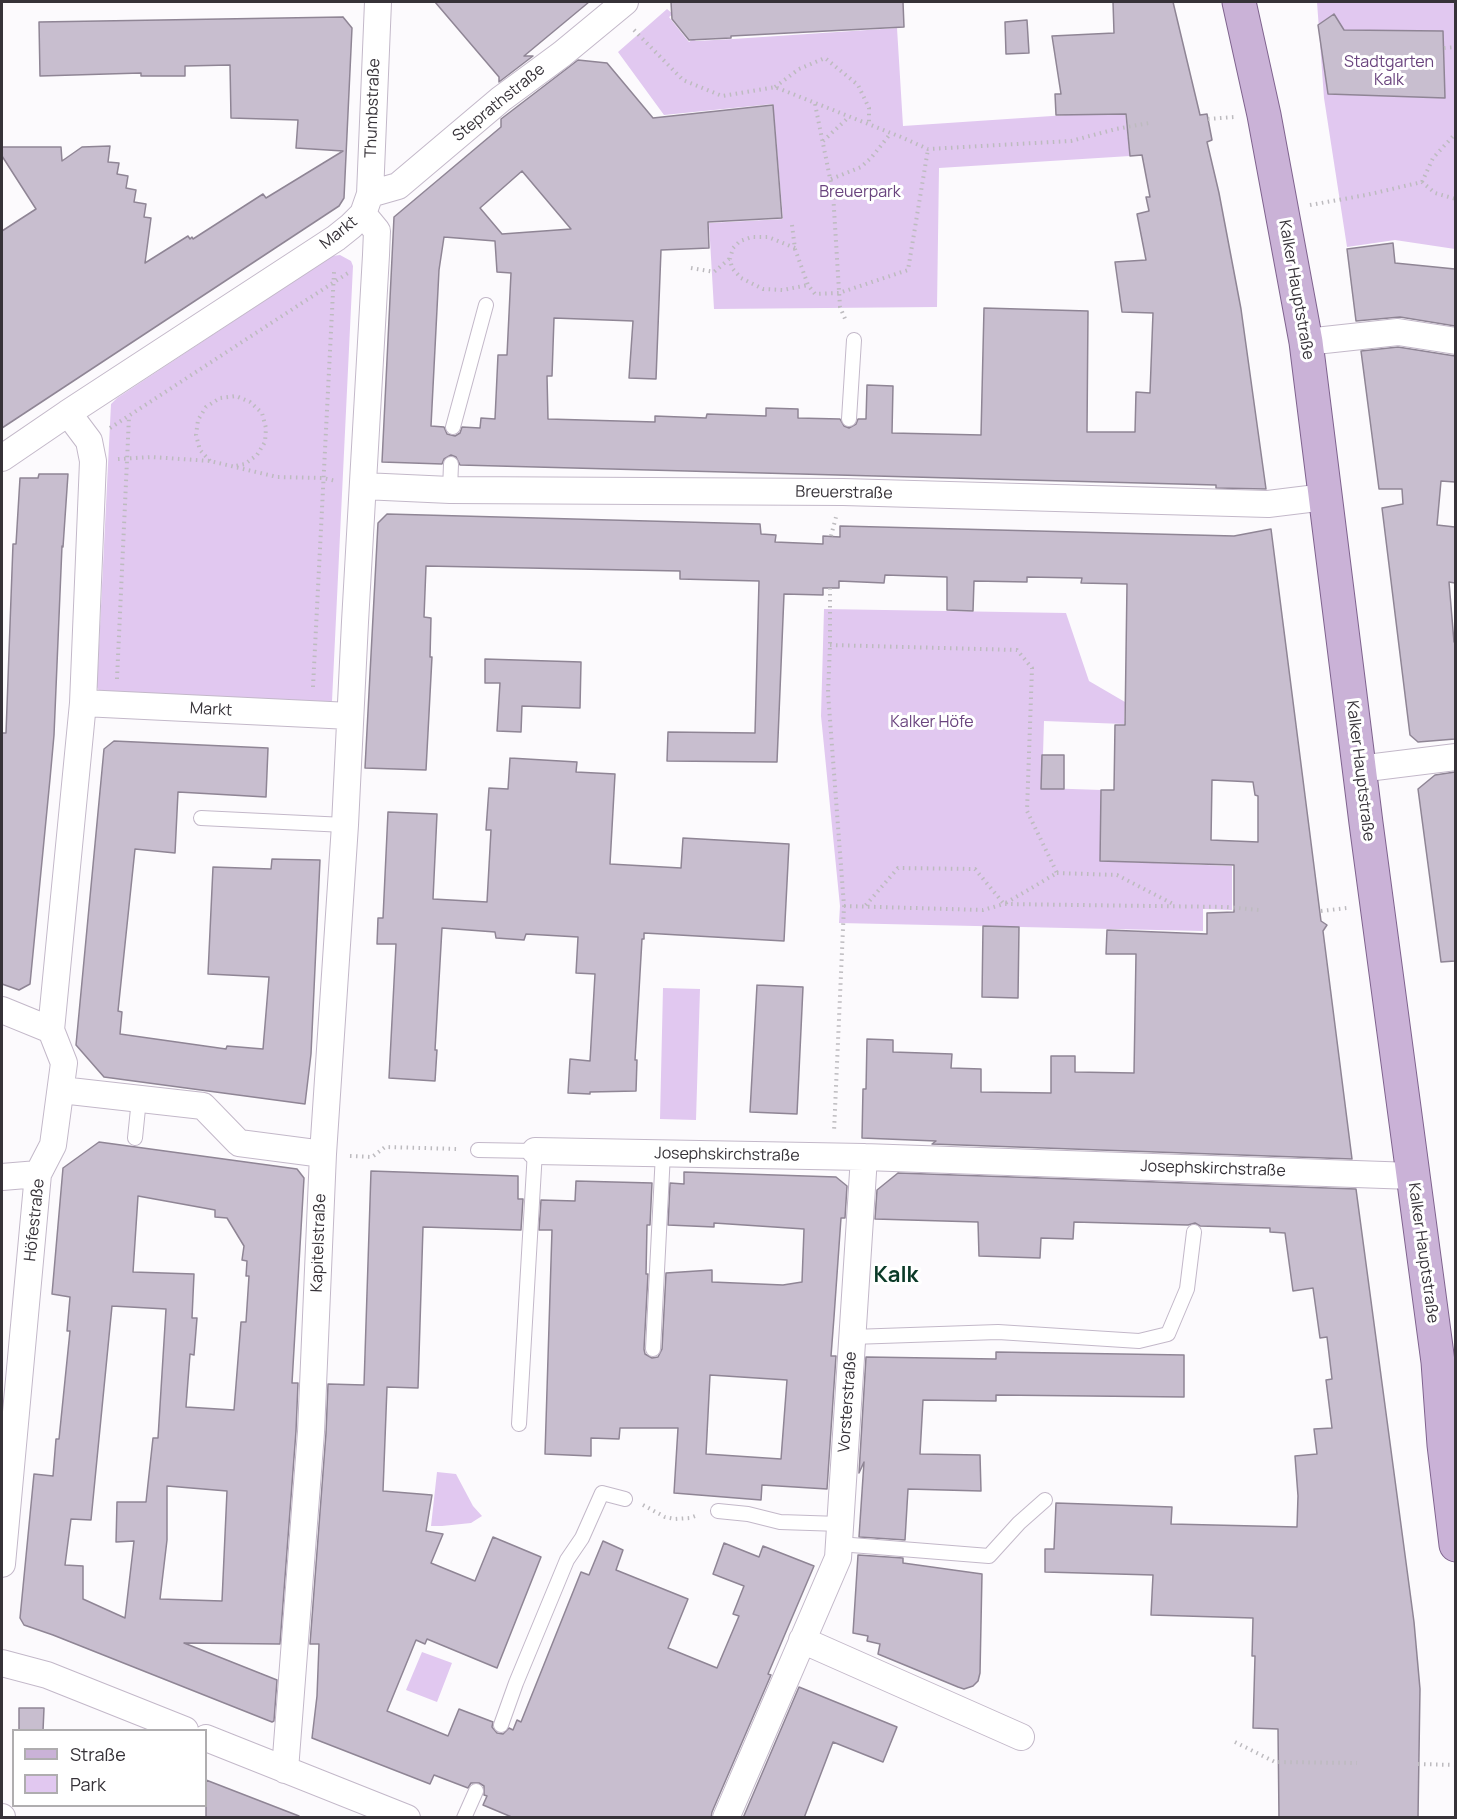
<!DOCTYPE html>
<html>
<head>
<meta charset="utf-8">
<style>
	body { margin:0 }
	#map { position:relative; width:1457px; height:1819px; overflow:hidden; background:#fcfafd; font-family:Manrope,sans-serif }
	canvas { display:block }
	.frame { position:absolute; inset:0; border:3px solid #363238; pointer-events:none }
	.legend { position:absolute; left:12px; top:1729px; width:195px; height:78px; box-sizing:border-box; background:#fff; border:2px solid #afadaf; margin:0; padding:8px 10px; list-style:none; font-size:18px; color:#363238 }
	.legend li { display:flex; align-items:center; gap:12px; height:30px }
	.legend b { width:30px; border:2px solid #afadaf }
</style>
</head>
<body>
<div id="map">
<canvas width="1457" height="1819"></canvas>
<div class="frame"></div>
<ul class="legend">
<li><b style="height:8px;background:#cab2d7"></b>Straße</li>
<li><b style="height:16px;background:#e1c8f0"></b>Park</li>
</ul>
</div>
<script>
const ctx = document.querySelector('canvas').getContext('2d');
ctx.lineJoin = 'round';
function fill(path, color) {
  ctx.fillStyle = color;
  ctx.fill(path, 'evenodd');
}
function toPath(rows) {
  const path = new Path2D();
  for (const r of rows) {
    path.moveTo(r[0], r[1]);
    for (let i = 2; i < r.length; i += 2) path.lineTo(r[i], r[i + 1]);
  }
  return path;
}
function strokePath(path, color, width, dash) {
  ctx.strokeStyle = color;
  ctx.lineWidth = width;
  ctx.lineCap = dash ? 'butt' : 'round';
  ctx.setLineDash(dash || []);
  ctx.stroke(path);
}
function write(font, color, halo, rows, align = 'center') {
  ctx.font = font + ' Manrope,sans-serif';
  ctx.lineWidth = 6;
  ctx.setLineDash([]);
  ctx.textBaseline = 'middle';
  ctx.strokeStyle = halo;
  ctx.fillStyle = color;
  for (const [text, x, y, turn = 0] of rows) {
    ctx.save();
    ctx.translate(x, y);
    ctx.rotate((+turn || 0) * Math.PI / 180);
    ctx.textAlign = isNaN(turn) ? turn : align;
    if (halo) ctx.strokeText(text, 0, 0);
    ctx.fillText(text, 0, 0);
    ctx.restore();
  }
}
fill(toPath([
	[1317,2,1455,2,1455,249,1395,240,1347,247,1324,98],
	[667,9,673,14,669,17,689,42,693,39,696,41,733,39,897,28,903,126,1067,115,1125,113,1130,156,939,168,937,307,714,309,709,223,783,219,773,104,664,115,618,52],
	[340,255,351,261,353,266,332,701,326,706,101,695,97,687,111,404,117,398,332,256],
	[824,609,1066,613,1089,681,1125,702,1124,724,1044,721,1042,788,1102,790,1102,861,1232,866,1232,910,1203,909,1203,931,839,923,840,906,821,716],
	[663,988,700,989,696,1120,660,1119],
	[437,1472,456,1474,473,1506,482,1516,471,1523,442,1526,431,1526],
	[422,1652,452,1663,437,1702,406,1690]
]), '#e1c8f0');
const building = toPath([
	[435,2,589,2,524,56,533,56,499,82,499,77,435,2],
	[671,2,903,2,904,27,731,36,731,38,689,40,672,19,671,2],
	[1113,2,1173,2,1200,115,1207,114,1212,140,1207,142,1219,193,1241,309,1266,489,1216,488,1216,485,460,465,456,457,451,455,444,459,442,464,382,462,394,217,501,127,501,119,578,60,607,63,653,118,773,105,782,218,708,222,709,248,661,250,656,379,629,378,633,321,554,318,552,376,547,376,548,419,655,422,655,416,706,418,707,414,766,416,766,408,798,409,798,418,840,419,844,426,849,428,856,424,858,419,866,419,867,385,893,386,892,433,981,435,984,308,1088,311,1087,432,1135,432,1136,392,1150,393,1153,313,1122,312,1115,262,1146,260,1137,214,1149,211,1146,197,1150,197,1142,155,1130,156,1126,114,1056,115,1055,94,1061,94,1052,36,1114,33,1113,2],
	[522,171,571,229,502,234,480,208,522,171],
	[444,237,495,241,497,272,511,273,507,355,498,355,495,419,481,418,480,428,462,427,460,433,455,436,447,434,444,427,431,426,439,270,444,237],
	[1334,14,1344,30,1443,31,1445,98,1328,94,1318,25,1334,14],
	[343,17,352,28,344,198,339,206,2,428,2,231,36,209,2,156,2,147,61,147,62,161,82,147,110,146,108,162,119,163,117,174,128,176,126,188,136,190,134,202,146,204,144,217,151,218,145,263,188,236,190,239,192,237,193,239,263,194,266,198,343,151,296,148,298,120,231,118,230,65,185,66,185,76,141,76,141,73,40,76,39,22,343,17],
	[1027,20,1029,53,1006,54,1005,22,1027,20],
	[1393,243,1395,263,1455,269,1455,326,1400,317,1356,321,1347,249,1393,243],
	[1398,347,1455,356,1455,482,1441,481,1437,525,1455,527,1455,583,1449,582,1454,642,1455,642,1455,739,1418,742,1410,735,1382,508,1403,504,1402,489,1379,489,1361,351,1398,347],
	[39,474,68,474,63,547,62,546,54,735,50,779,30,984,19,990,2,984,2,733,6,733,13,544,16,544,20,478,38,478,39,474],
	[387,514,760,524,761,534,776,535,775,542,823,544,823,536,840,537,840,526,1234,536,1271,529,1321,921,1327,925,1323,931,1352,1159,932,1144,936,1141,862,1138,863,1089,866,1089,867,1039,893,1040,893,1052,952,1054,951,1068,981,1069,981,1092,1051,1093,1051,1056,1075,1056,1075,1072,1134,1073,1136,954,1106,954,1107,930,1207,934,1207,913,1234,912,1234,865,1100,861,1101,790,1114,790,1115,725,1125,725,1127,584,1081,583,1082,578,1027,577,1027,582,974,581,973,611,947,610,947,577,885,575,884,583,839,581,839,588,823,588,823,595,784,594,777,762,667,761,668,732,755,733,759,581,680,579,680,571,426,566,424,617,431,618,430,657,432,657,426,770,365,768,378,523,387,514],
	[1212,780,1253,782,1255,795,1258,796,1258,842,1211,840,1212,780],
	[485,659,581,662,580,708,522,706,521,732,497,731,500,683,485,683,485,659],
	[114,741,268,748,266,797,178,792,175,853,135,849,118,1011,122,1012,120,1034,226,1049,227,1046,263,1049,269,977,208,974,213,867,271,869,272,859,320,860,311,1054,305,1104,104,1077,76,1045,104,749,114,741],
	[1042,755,1064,755,1064,789,1041,789,1042,755],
	[510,758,577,762,576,772,615,774,610,864,681,868,683,838,789,844,784,941,644,933,644,939,642,939,635,1060,637,1060,636,1091,590,1092,590,1094,568,1093,570,1059,590,1061,595,974,576,973,578,937,526,934,524,940,496,938,495,932,442,928,435,1050,437,1050,435,1081,389,1078,396,944,377,944,378,918,383,918,388,812,437,814,433,899,487,902,491,830,486,830,489,788,508,789,510,758],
	[1455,772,1455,961,1441,962,1418,789,1435,775,1455,772],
	[983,926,1019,927,1018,998,982,997,983,926],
	[757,985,803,987,797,1114,750,1112,757,985],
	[99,1142,297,1169,304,1178,292,1383,298,1383,296,1431,280,1644,184,1643,277,1680,274,1721,272,1722,53,1635,24,1625,20,1618,34,1474,53,1476,56,1439,59,1439,70,1331,67,1331,70,1297,52,1294,63,1168,99,1142],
	[138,1196,215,1210,215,1217,227,1218,244,1246,242,1260,247,1261,246,1276,249,1276,246,1322,241,1322,234,1410,186,1407,190,1354,194,1355,197,1318,192,1318,194,1274,133,1272,138,1196],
	[112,1306,166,1309,158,1438,153,1438,146,1502,117,1502,116,1542,134,1541,125,1618,83,1599,83,1566,65,1565,71,1519,91,1520,112,1306],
	[167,1486,227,1491,222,1601,160,1599,167,1540,167,1486],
	[371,1171,518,1176,518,1199,523,1199,521,1230,423,1227,418,1388,387,1387,383,1491,432,1495,426,1531,443,1534,431,1563,475,1581,493,1537,541,1557,497,1668,427,1639,425,1644,416,1640,387,1711,448,1736,459,1709,493,1722,492,1727,497,1733,503,1734,509,1728,513,1730,517,1720,521,1722,581,1572,589,1575,603,1541,623,1550,616,1570,688,1599,668,1648,717,1668,739,1616,733,1614,744,1586,713,1574,724,1543,759,1557,763,1546,814,1566,768,1674,771,1675,712,1812,711,1818,514,1818,483,1805,487,1796,484,1795,484,1786,479,1783,471,1783,468,1788,434,1775,430,1784,312,1738,317,1696,319,1644,310,1644,326,1433,328,1384,364,1385,371,1171],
	[684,1172,836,1177,847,1186,845,1218,841,1218,834,1317,831,1356,836,1356,827,1489,762,1485,761,1500,674,1493,678,1428,620,1428,619,1439,591,1438,591,1456,545,1454,552,1230,539,1230,541,1200,575,1201,576,1181,652,1183,650,1225,647,1225,646,1274,648,1274,644,1349,645,1354,652,1358,658,1357,662,1349,666,1273,712,1270,712,1282,783,1285,802,1282,804,1229,714,1223,714,1227,668,1225,670,1183,684,1184,684,1172],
	[710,1375,787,1380,781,1459,706,1454,710,1375],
	[898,1173,1356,1189,1414,1622,1420,1689,1418,1818,1279,1818,1278,1729,1253,1728,1255,1656,1252,1656,1253,1618,1151,1615,1153,1575,1045,1572,1045,1549,1054,1549,1056,1503,1172,1507,1171,1524,1297,1527,1298,1496,1295,1456,1317,1454,1314,1429,1332,1428,1326,1380,1332,1379,1327,1337,1320,1338,1313,1288,1293,1291,1285,1233,1270,1232,1270,1228,1200,1226,1195,1223,1188,1225,1074,1222,1073,1239,1041,1238,1040,1258,979,1256,978,1222,875,1219,877,1190,898,1173],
	[996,1352,1184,1355,1184,1397,996,1395,996,1401,923,1400,920,1454,980,1455,981,1491,908,1489,905,1540,859,1537,864,1462,859,1473,866,1357,996,1359,996,1352],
	[858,1555,903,1558,903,1563,982,1574,980,1673,978,1681,973,1686,964,1689,958,1687,878,1654,880,1644,867,1641,868,1636,853,1633,858,1555],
	[799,1687,897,1727,883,1762,833,1742,804,1818,743,1818,799,1687],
	[19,1708,44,1708,43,1731,19,1731,19,1708],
	[206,1780,299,1816,299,1818,206,1818,206,1780]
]);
fill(building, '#c8becf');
strokePath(building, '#8f8595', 1.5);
const lane = toPath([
	[849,419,854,340],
	[453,427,486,305],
	[450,490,451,464],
	[201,818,345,825],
	[135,1138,139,1099],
	[478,1150,535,1151,519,1424],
	[852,1337,998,1332,1139,1341,1168,1334,1187,1289,1194,1232],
	[653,1349,663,1153],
	[718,1511,748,1514,780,1522,840,1524],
	[839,1544,989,1556,1019,1523,1045,1500],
	[501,1725,516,1683,567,1560,582,1538,602,1493,625,1499],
	[464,1818,476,1791]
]);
const street = toPath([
	[370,194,398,186,501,99,562,54,625,2],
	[1306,342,1398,332,1456,341],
	[2,458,68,413],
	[363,486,450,490,843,492,1268,504,1325,497],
	[83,703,350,716],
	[1359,769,1456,757],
	[2,1010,51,1030],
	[61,1090,203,1106,239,1143,323,1154],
	[535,1151,864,1157,1413,1176],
	[2,1177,38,1174],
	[2,1564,38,1174,53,1145,64,1063,51,1030,83,703,93,461,89,441,68,413,336,238,351,226,363,214,370,194,378,2],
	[802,1640,1021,1737],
	[2,1663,47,1675,185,1730],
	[206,1738,407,1818],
	[285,1770,311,1432,323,1154,345,825,355,622,376,255,377,231,363,214],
	[2,1817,2,1818],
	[726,1818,838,1558,864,1157]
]);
const primary = toPath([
	[1239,2,1264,115,1306,342,1366,823,1438,1362,1444,1445,1456,1545]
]);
strokePath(lane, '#c3b8c9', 16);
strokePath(street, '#c3b8c9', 28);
strokePath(primary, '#7f638e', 35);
strokePath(toPath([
	[634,30,683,80,722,96,775,87,901,137,928,149,1071,141,1116,129,1149,123],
	[1444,48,1456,47],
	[775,87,799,69,825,58,858,85,869,108,869,124],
	[815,104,833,193,840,307,846,321],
	[1208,119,1234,117],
	[823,141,849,117],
	[831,179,861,167,871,158,891,133],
	[1422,182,1433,158,1456,133],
	[1310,205,1366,195,1422,182,1435,193,1456,199],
	[792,225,795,249,808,285,815,294,839,293,908,270,928,149],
	[795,248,768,237,752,237,740,241,733,248,730,259,732,268,741,278,763,289,783,290,808,285],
	[691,268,714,272,729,259],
	[110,428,348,273],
	[118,459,152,457,210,461,277,477,323,478,336,481],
	[210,461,200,450,196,435,198,420,206,407,220,398,236,396,250,402,262,413,266,428,265,442,257,455,245,464,235,466],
	[831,536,836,517],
	[830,588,830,645,828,693,844,906,834,1132],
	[830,645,1017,650,1032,668,1027,811,1057,873,1004,904,975,869,898,868,865,906],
	[117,679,129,417],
	[313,687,334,272],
	[1057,873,1117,875,1175,905],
	[844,906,983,910,1004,904,1227,907,1259,910],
	[1321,911,1347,908],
	[350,1156,372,1157,385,1147,459,1149],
	[643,1505,665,1517,675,1519,690,1518,698,1515],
	[1235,1742,1275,1762,1357,1763],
	[1418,1764,1456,1765]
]), '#bdbbbf', 4, [1.5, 4.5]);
strokePath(lane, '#fff', 14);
strokePath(street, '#fff', 26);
strokePath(primary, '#cab2d7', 33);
write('16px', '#6a447e', '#fff', [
	["Stadtgarten",1389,63],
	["Kalk",1389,81],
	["Breuerpark",860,193],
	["Kalker Höfe",932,723]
]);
write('16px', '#363238', '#fff', [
	["Steprathstraße",499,103,-39],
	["Thumbstraße",373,108,-88],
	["Markt",339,233,-39],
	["Kalker Hauptstraße",1296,290,80],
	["Breuerstraße",844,493,1],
	["Markt",211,710,3],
	["Kalker Hauptstraße",1360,771,83],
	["Josephskirchstraße",727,1155,1],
	["Josephskirchstraße",1213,1169,2],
	["Höfestraße",35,1220,-84],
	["Kapitelstraße",319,1243,-88],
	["Kalker Hauptstraße",1423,1253,82],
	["Vorsterstraße",848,1402,-86]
]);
write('bold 22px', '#0b3a28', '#fff', [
	["Kalk",896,1276]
]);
</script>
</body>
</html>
